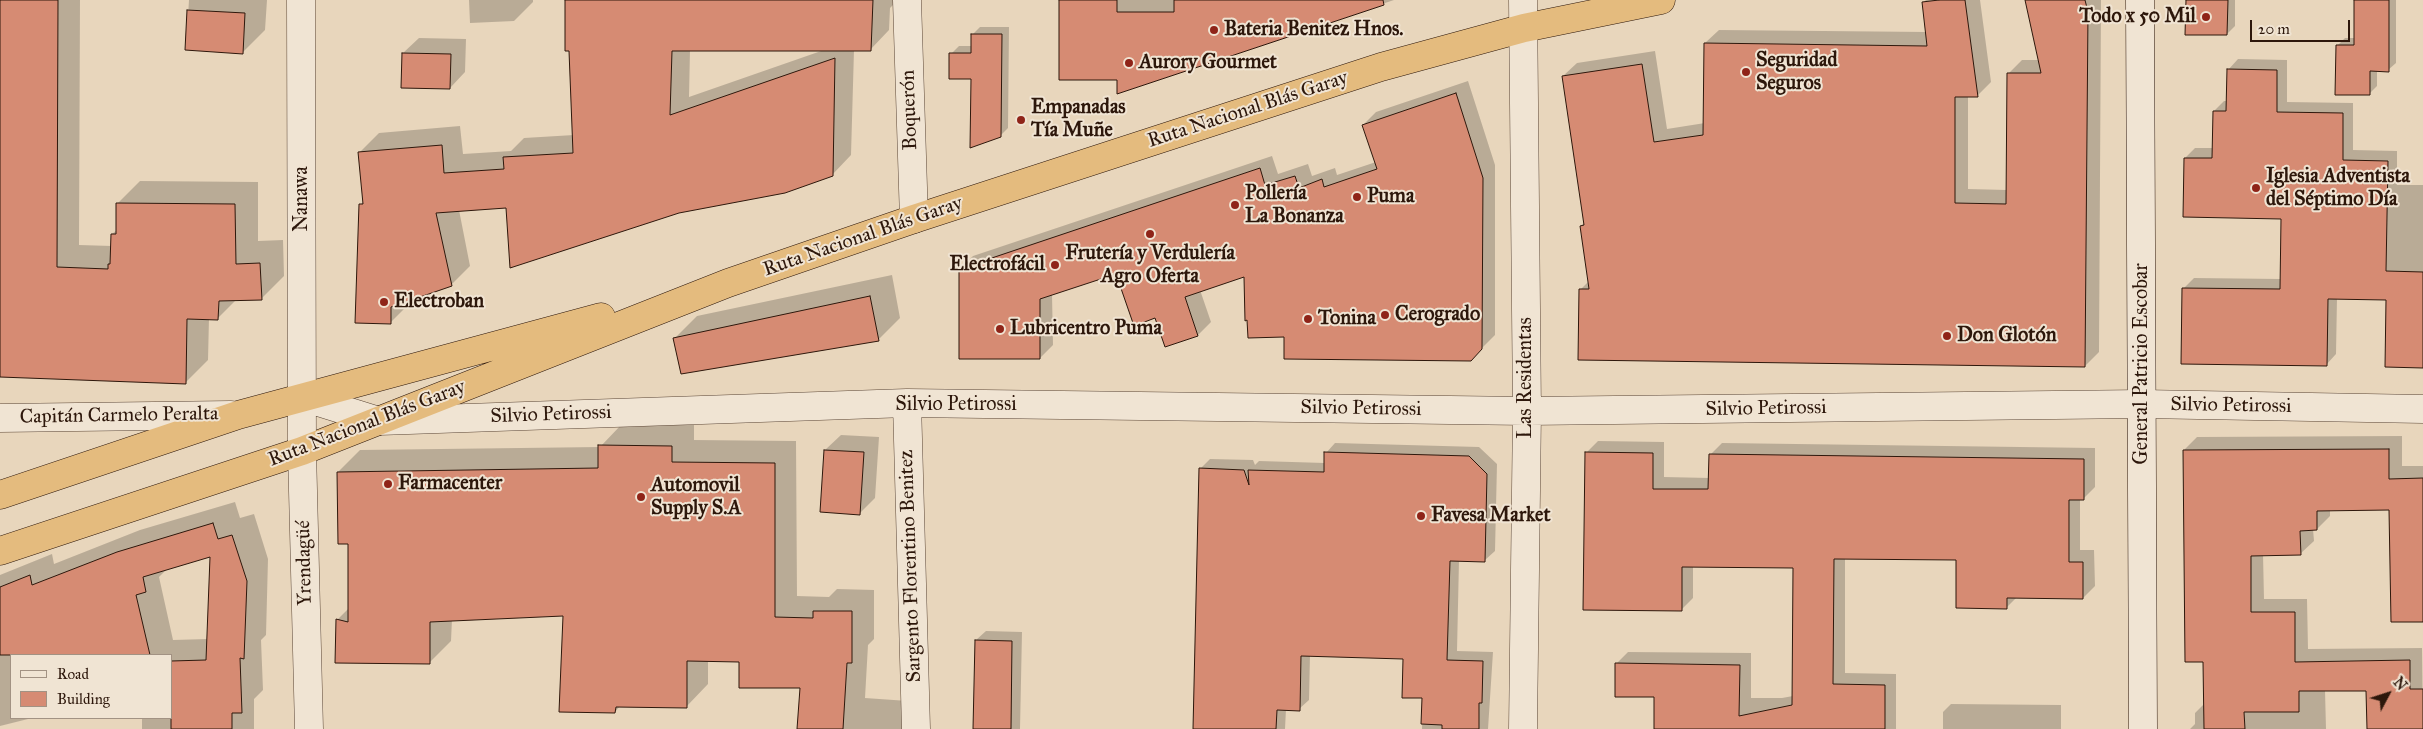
<!DOCTYPE html>
<html>
<head>
<meta charset="utf-8">
<style>
	body { margin:0 }
	#map { position:relative; width:2423px; height:729px; overflow:hidden; background:#e8d6bc; font-family:"IM FELL Great Primer",serif }
	canvas { display:block }
	.legend { position:absolute; left:10px; top:654px; width:162px; height:65px; box-sizing:border-box; background:#f0e4d3; border:1px solid #a29283; margin:0; padding:6px 9px; list-style:none; font-size:15px; color:#2d170b }
	.legend li { display:flex; align-items:center; gap:10px; height:25px }
	.legend b { width:25px; border:1px solid #a29283 }
	.north { position:absolute; left:2363px; top:669px; width:50px; height:50px; -webkit-text-stroke:4px #f0e4d3; paint-order:stroke; rotate:50deg; font-size:14px; font-weight:700; line-height:20px; text-align:center; color:#2d170b }
	.north::after { content:''; display:block; margin:auto; width:18px; height:22px; background:#2d170b; clip-path:polygon(50% 0,100% 100%,50% 72%,0 100%) }
	.scale { position:absolute; left:2250px; top:20px; width:100px; height:22px; box-sizing:border-box; border:2px solid #2d170b; border-top:0; padding-left:6px; font-size:15px; line-height:18px; white-space:nowrap; color:#2d170b; -webkit-text-stroke:4px #f0e4d3; paint-order:stroke }
</style>
</head>
<body>
<div id="map">
<canvas width="2423" height="729"></canvas>
<ul class="legend">
<li><b style="height:6px;background:#f0e4d3"></b>Road</li>
<li><b style="height:14px;background:#d68b73"></b>Building</li>
</ul>
<div class="north">N</div>
<div class="scale">20 m</div>
</div>
<script>
const ctx = document.querySelector('canvas').getContext('2d');
ctx.lineJoin = 'round';
function fill(path, color) {
  ctx.fillStyle = color;
  ctx.fill(path, 'evenodd');
}
function toPath(rows) {
  const path = new Path2D();
  for (const r of rows) {
    path.moveTo(r[0], r[1]);
    for (let i = 2; i < r.length; i += 2) path.lineTo(r[i], r[i + 1]);
  }
  return path;
}
function strokePath(path, color, width, dash) {
  ctx.strokeStyle = color;
  ctx.lineWidth = width;
  ctx.lineCap = dash ? 'butt' : 'round';
  ctx.setLineDash(dash || []);
  ctx.stroke(path);
}
function write(font, color, halo, rows, align = 'center') {
  ctx.font = font + ' "IM FELL Great Primer",serif';
  ctx.lineWidth = 4;
  ctx.setLineDash([]);
  ctx.textBaseline = 'middle';
  ctx.strokeStyle = halo;
  ctx.fillStyle = color;
  for (const [text, x, y, turn = 0] of rows) {
    ctx.save();
    ctx.translate(x, y);
    ctx.rotate((+turn || 0) * Math.PI / 180);
    ctx.textAlign = isNaN(turn) ? turn : align;
    if (halo) ctx.strokeText(text, 0, 0);
    ctx.fillText(text, 0, 0);
    ctx.restore();
  }
}
fill(toPath([
	[0,0,80,0,79,245,112,246,112,234,117,230,117,204,140,181,258,182,258,241,283,240,284,276,261,299,236,300,218,318,209,318,208,360,185,383,0,376],
	[189,0,267,0,265,30,242,53,186,49],
	[469,0,533,0,533,2,514,21,470,23],
	[566,0,898,0,890,8,889,30,870,50,854,50,851,155,832,175,459,210,470,266,451,285,409,299,409,304,390,323,360,205,364,201,360,152,379,133,460,126,463,154,511,151,524,138,574,135],
	[690,50,824,50,689,97],
	[1060,0,1394,0,1118,92,1118,79],
	[1926,0,1980,0,1991,82,1977,96,1968,96,1968,189,2007,190,2008,74,2022,60,2040,60,2027,0,2101,0,2099,352,2085,366,1580,290,1589,281,1581,226,1585,222,1563,76,1577,63,1655,51,1667,129,1705,123,1705,43,1719,30,1927,32,1923,3],
	[2187,0,2235,0,2235,26,2227,34],
	[2356,0,2396,0,2396,63,2388,70,2377,70,2377,86,2369,94,2337,46,2345,38,2355,38],
	[980,27,1009,27,1008,128,1000,136,972,78,951,54,959,46,972,46,972,35],
	[419,38,466,39,465,72,450,88,403,53],
	[2238,59,2287,60,2287,102,2353,103,2353,150,2397,151,2397,185,2423,185,2423,366,2388,299,2337,298,2336,354,2326,365,2184,288,2194,278,2281,279,2282,218,2185,158,2195,148,2214,148,2214,111,2224,101,2228,101,2228,70],
	[1468,81,1495,165,1495,335,1470,360,1285,336,1245,275,1200,290,1211,322,1198,335,1165,346,1156,317,1117,273,1052,294,1053,345,1040,358,960,269,973,256,1272,156,1278,174,1308,164,1312,176,1335,168,1337,175,1376,162,1363,125,1376,112],
	[892,275,900,318,878,340,675,338,697,316],
	[622,424,694,425,694,440,796,441,797,596,829,597,837,589,874,590,874,639,868,645,865,698,908,701,906,729,799,729,802,687,740,661,708,660,708,684,686,707,620,706,615,712,565,614,452,619,451,641,429,663,337,620,349,608,349,543,338,472,360,450,600,447],
	[841,435,879,437,875,498,859,514,825,450],
	[2402,436,2402,466,2423,466,2423,621,2391,509,2330,510,2330,516,2317,529,2313,529,2314,541,2300,554,2263,554,2264,599,2307,599,2308,649,2422,648,2423,729,2368,729,2368,689,2325,690,2326,729,2190,729,2195,724,2195,713,2205,703,2205,661,2184,450,2197,437],
	[1598,441,1664,442,1664,477,1710,478,1710,455,1722,443,2095,448,2095,487,2083,499,2080,499,2080,550,2094,550,2095,586,2083,598,2017,597,2006,608,1957,559,1845,558,1845,673,1896,674,1896,729,1655,729,1655,696,1616,664,1628,652,1751,653,1751,698,1782,698,1793,696,1794,566,1693,566,1693,598,1681,610,1586,453],
	[1335,443,1479,447,1497,464,1495,551,1485,560,1459,560,1457,651,1493,652,1488,729,1422,729,1423,697,1404,658,1310,655,1309,700,1299,709,1286,709,1285,729,1195,729,1200,469,1210,459,1253,460,1255,465,1259,461,1325,463,1326,453],
	[235,502,240,518,254,514,268,559,266,635,261,640,263,690,254,699,254,729,142,729,142,718,171,718,171,655,11,655,11,718,32,718,0,726,0,575,52,554,54,564,140,530],
	[212,555,208,639,173,640,159,577,167,569],
	[986,631,1022,632,1020,729,974,729,976,640],
	[1951,704,2061,705,2061,729,1943,729,1943,712]
]), '#0003');
const building = toPath([
	[0,0,58,0,57,267,108,269,108,264,110,264,111,234,116,234,116,203,235,204,236,264,260,263,262,300,219,301,218,320,187,319,186,384,0,377,0,0],
	[565,0,873,0,871,51,672,51,670,115,835,58,833,176,785,193,679,213,510,268,506,208,436,213,452,286,391,307,391,324,355,323,359,204,363,204,358,152,442,145,444,173,504,169,503,157,573,153,569,51,565,51,565,0],
	[1059,0,1117,0,1117,12,1174,12,1174,0,1383,0,1384,5,1117,94,1117,80,1059,80,1059,0],
	[1939,0,1965,0,1978,97,1955,97,1955,203,2006,204,2007,73,2041,73,2025,0,2085,0,2088,12,2085,367,1578,360,1579,289,1589,289,1580,226,1584,225,1562,76,1642,64,1654,142,1703,135,1704,43,1927,46,1922,2,1939,0],
	[2186,0,2228,0,2227,35,2185,35,2186,0],
	[2354,0,2389,0,2389,72,2370,71,2370,95,2335,95,2336,45,2354,45,2354,0],
	[187,10,245,13,243,54,185,50,187,10],
	[971,34,1002,34,1001,137,970,148,971,79,949,79,949,53,971,53,971,34],
	[402,53,451,54,450,89,401,88,402,53],
	[2227,69,2277,70,2277,112,2343,113,2343,160,2388,161,2386,271,2423,272,2423,368,2385,367,2386,300,2328,299,2327,366,2181,364,2182,288,2280,289,2281,219,2183,217,2184,158,2212,158,2213,111,2226,111,2227,69],
	[1456,93,1483,178,1482,349,1471,361,1284,359,1284,337,1248,338,1247,320,1245,321,1244,277,1185,297,1198,336,1165,347,1155,318,1134,326,1116,274,1040,299,1040,359,959,359,959,269,1260,168,1265,185,1295,176,1299,188,1322,179,1324,187,1377,169,1362,125,1456,93],
	[870,296,879,341,681,374,673,338,870,296],
	[598,445,672,446,672,462,775,463,775,617,813,618,813,611,852,611,852,663,847,663,843,729,797,729,800,688,739,688,739,662,687,661,687,708,616,707,615,713,559,712,563,616,430,622,430,664,335,663,336,619,348,622,348,544,338,544,337,472,598,468,598,445],
	[2389,449,2389,479,2423,478,2423,622,2391,622,2389,510,2317,511,2317,530,2300,531,2301,555,2251,556,2251,612,2295,612,2295,662,2410,660,2410,689,2423,689,2423,729,2367,729,2366,691,2299,691,2299,712,2244,712,2245,729,2204,729,2203,662,2185,662,2183,450,2389,449],
	[824,450,864,452,860,515,820,512,824,450],
	[1324,452,1469,456,1487,474,1485,562,1450,561,1447,660,1483,661,1482,703,1479,703,1479,729,1442,729,1442,725,1421,724,1422,698,1402,698,1403,659,1301,656,1300,711,1277,710,1276,729,1193,729,1199,468,1244,470,1249,485,1248,470,1324,472,1324,452],
	[1585,452,1653,453,1653,489,1708,489,1709,454,2084,459,2084,500,2069,500,2069,562,2083,562,2083,599,2007,598,2007,609,1956,608,1956,560,1834,559,1833,684,1885,685,1885,729,1654,729,1654,697,1615,697,1615,663,1740,665,1739,716,1792,705,1793,568,1682,567,1682,611,1583,610,1585,452],
	[213,523,218,539,232,535,247,581,244,659,240,658,242,713,232,713,232,729,171,729,171,661,206,660,210,557,143,577,146,592,136,595,150,655,0,655,0,587,30,575,32,585,117,552,213,523],
	[975,640,1012,641,1011,729,973,729,975,640]
]);
fill(building, '#d68b73');
strokePath(building, '#2d170b', 1);
const street = toPath([
	[301,0,302,451,309,729],
	[907,0,914,219],
	[1523,0,1527,411,1523,729],
	[302,397,379,421,907,403,1527,411,2142,404,2423,409],
	[907,403,916,729],
	[0,418,231,415]
]);
const secondary = toPath([
	[2140,0,2143,729]
]);
const highway = toPath([
	[0,495,238,415,601,317],
	[0,551,302,451,728,283,914,219,1381,67,1524,28,1661,0]
]);
strokePath(street, '#5c4737', 29);
strokePath(secondary, '#2d170b', 29);
strokePath(highway, '#2d170b', 29);
strokePath(street, '#f0e4d3', 28);
strokePath(secondary, '#f0e4d3', 28);
strokePath(highway, '#e4bb7e', 28);
for (const [x, y, r, color] of [
	[2206,17,5,"#8f2418"],
	[1214,30,5,"#8f2418"],
	[1129,63,5,"#8f2418"],
	[1746,72,5,"#8f2418"],
	[1021,120,5,"#8f2418"],
	[2256,188,5,"#8f2418"],
	[1357,197,5,"#8f2418"],
	[1235,205,5,"#8f2418"],
	[1150,234,5,"#8f2418"],
	[1055,265,5,"#8f2418"],
	[384,302,5,"#8f2418"],
	[1385,315,5,"#8f2418"],
	[1308,319,5,"#8f2418"],
	[1000,329,5,"#8f2418"],
	[1947,336,5,"#8f2418"],
	[388,484,5,"#8f2418"],
	[641,497,5,"#8f2418"],
	[1421,516,5,"#8f2418"]
]) {
  const dot = new Path2D();
  dot.arc(x, y, r, 0, 2 * Math.PI);
  ctx.fillStyle = color;
  ctx.fill(dot);
  strokePath(dot, '#f0e4d3', 2);
}
write('bold 20px', '#2d170b', '#f0e4d3', [
	["Todo x 50 Mil",2196,17,"right"],
	["Bateria Benitez Hnos.",1224,30],
	["Seguridad",1756,61],
	["Seguros",1756,84],
	["Aurory Gourmet",1139,63],
	["Empanadas",1031,108],
	["Tía Muñe",1031,131],
	["Iglesia Adventista",2266,177],
	["del Séptimo Día",2266,200],
	["Pollería",1245,194],
	["La Bonanza",1245,217],
	["Puma",1367,197],
	["Frutería y Verdulería",1150,254,"center"],
	["Agro Oferta",1150,277,"center"],
	["Electrofácil",1045,265,"right"],
	["Electroban",394,302],
	["Cerogrado",1395,315],
	["Tonina",1318,319],
	["Lubricentro Puma",1010,329],
	["Don Glotón",1957,336],
	["Farmacenter",398,484],
	["Automovil",651,486],
	["Supply S.A",651,509],
	["Favesa Market",1431,516]
], 'left');
write('20px', '#2d170b', '#f0e4d3', [
	["Boquerón",910,110,-92],
	["Ruta Nacional Blás Garay",1248,110,-18],
	["Nanawa",302,199,-90],
	["Ruta Nacional Blás Garay",863,237,-19],
	["General Patricio Escobar",2142,364,-90],
	["Las Residentas",1526,378,-90],
	["Silvio Petirossi",956,405],
	["Silvio Petirossi",2231,406,1],
	["Silvio Petirossi",1361,409,1],
	["Silvio Petirossi",1766,409,-1],
	["Silvio Petirossi",551,415,-2],
	["Capitán Carmelo Peralta",119,416,-1],
	["Ruta Nacional Blás Garay",367,424,-21],
	["Yrendagüé",305,563,-91],
	["Sargento Florentino Benitez",911,566,-92]
]);
</script>
</body>
</html>
